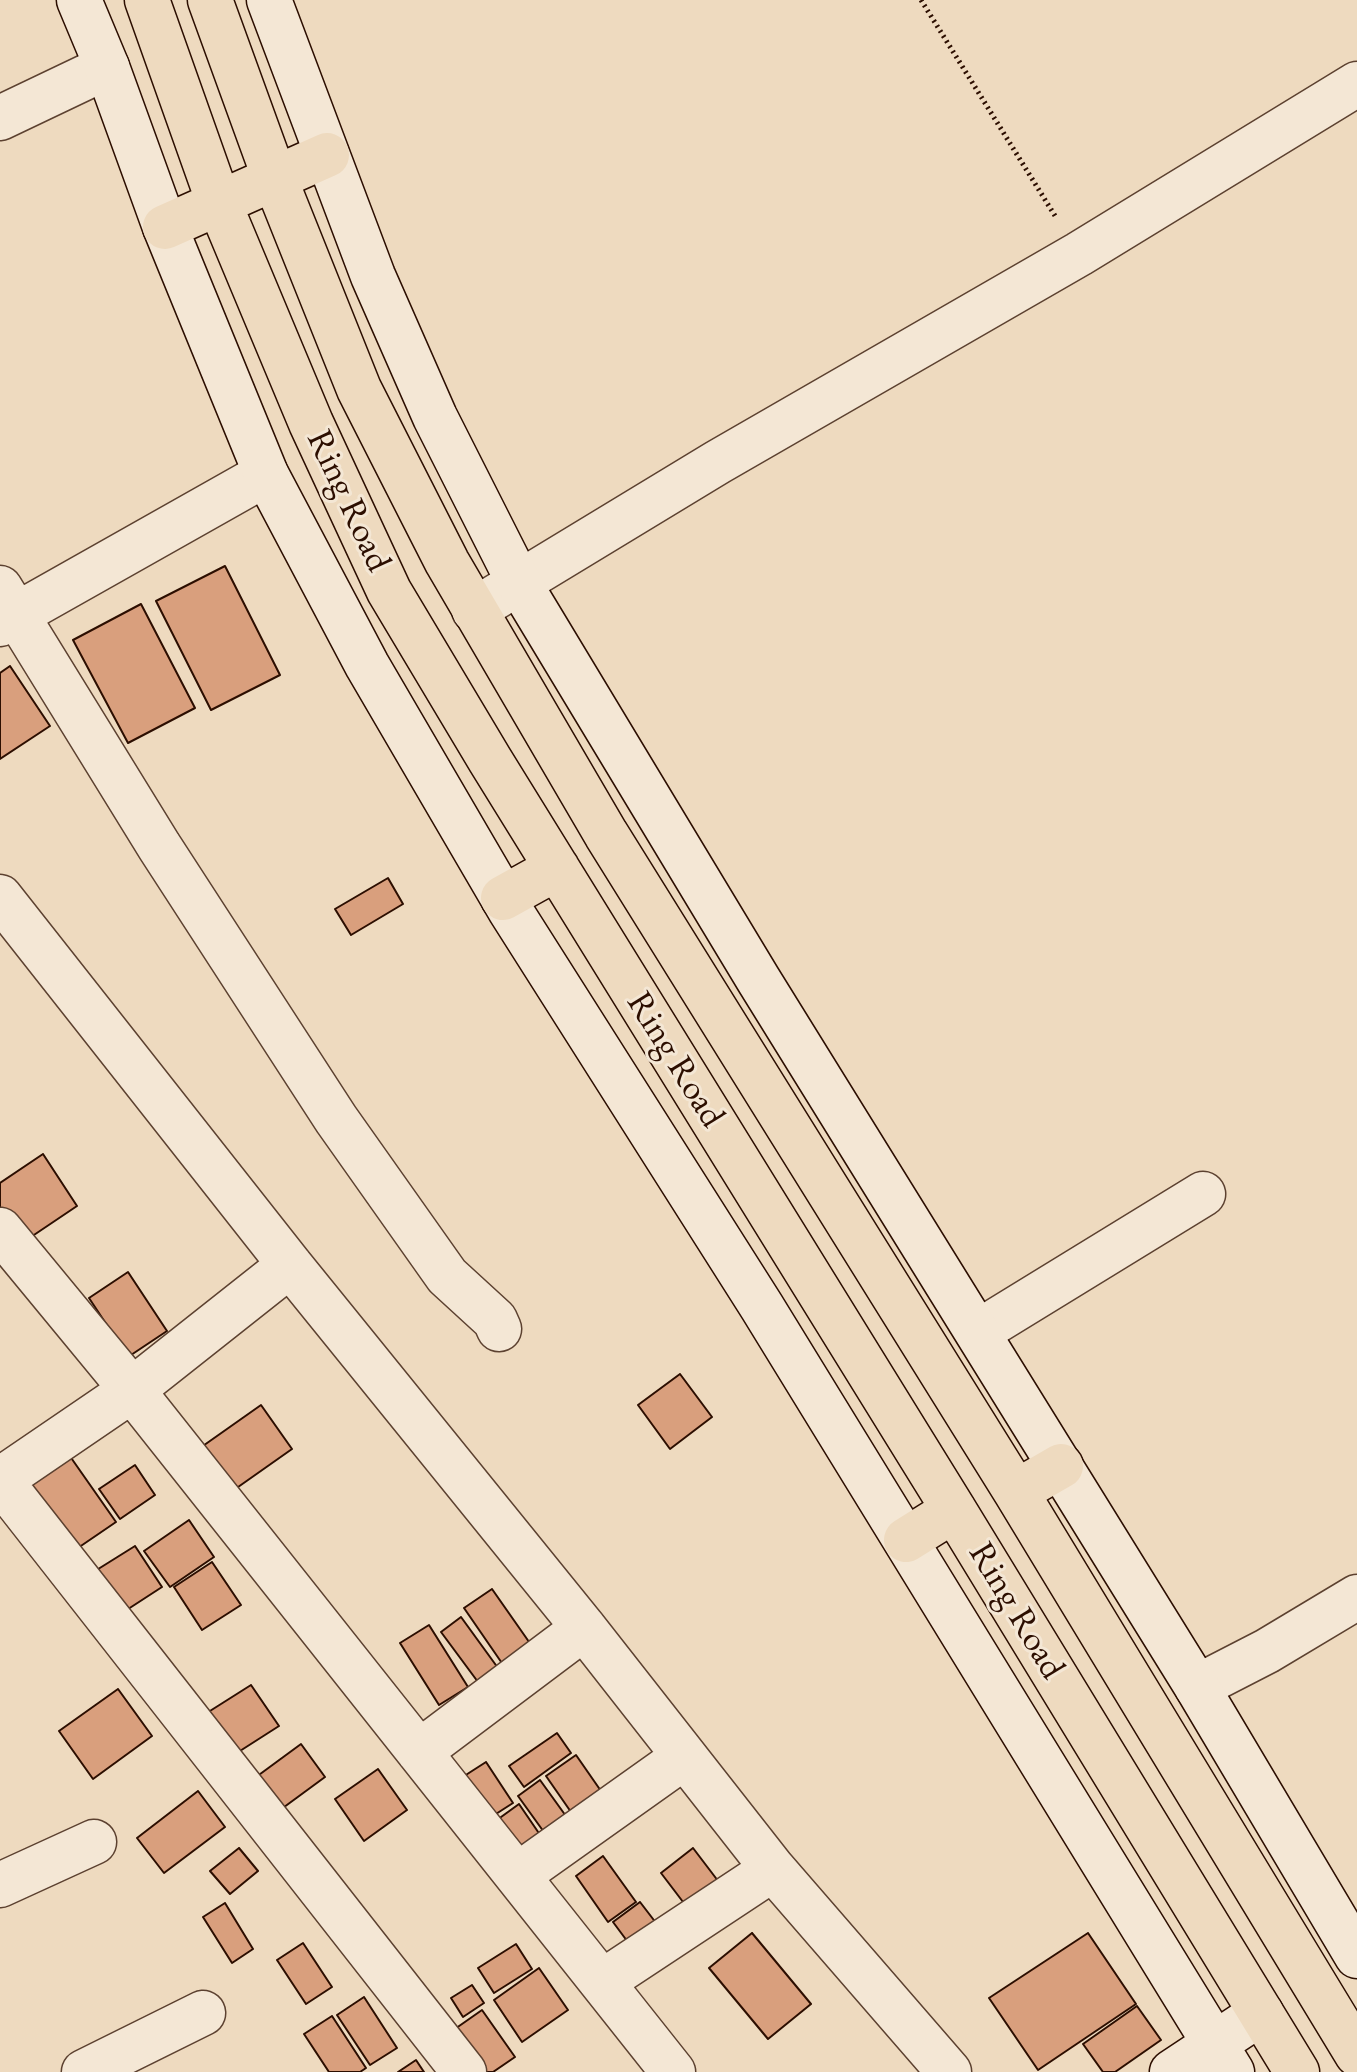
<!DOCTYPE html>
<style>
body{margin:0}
canvas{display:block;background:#eedabf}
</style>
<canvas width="1357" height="2072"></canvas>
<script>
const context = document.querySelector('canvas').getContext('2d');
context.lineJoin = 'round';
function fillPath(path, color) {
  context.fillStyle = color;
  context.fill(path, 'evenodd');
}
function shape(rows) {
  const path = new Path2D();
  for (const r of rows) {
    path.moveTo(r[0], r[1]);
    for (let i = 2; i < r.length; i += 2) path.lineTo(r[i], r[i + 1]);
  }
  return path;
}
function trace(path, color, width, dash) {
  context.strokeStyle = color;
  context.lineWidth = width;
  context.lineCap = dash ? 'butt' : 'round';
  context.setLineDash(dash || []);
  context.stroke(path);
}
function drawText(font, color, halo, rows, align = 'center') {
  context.font = font + ' "EB Garamond",serif';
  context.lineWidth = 6;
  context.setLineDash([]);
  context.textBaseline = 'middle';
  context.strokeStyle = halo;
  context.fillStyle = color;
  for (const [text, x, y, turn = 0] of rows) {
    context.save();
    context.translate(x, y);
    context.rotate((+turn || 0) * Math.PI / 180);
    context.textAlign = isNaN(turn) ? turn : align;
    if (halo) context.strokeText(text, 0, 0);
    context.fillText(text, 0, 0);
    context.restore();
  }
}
const building = shape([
 [225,566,280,675,211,710,156,601,225,566],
 [141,604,195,708,128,743,73,640,141,604],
 [10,666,50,726,0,759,0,673,10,666],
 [388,878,403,904,351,935,335,909,388,878],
 [43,1154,77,1206,22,1243,0,1211,0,1183,43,1154],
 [128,1272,167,1331,128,1357,89,1298,128,1272],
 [680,1374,712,1417,670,1449,638,1405,680,1374],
 [261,1405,292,1449,231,1492,200,1448,261,1405],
 [67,1452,116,1522,72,1552,24,1482,67,1452],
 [135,1465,155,1495,120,1519,99,1489,135,1465],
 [189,1520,214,1557,170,1587,144,1551,189,1520],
 [135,1546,162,1587,122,1613,95,1571,135,1546],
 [212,1562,241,1605,202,1630,174,1587,212,1562],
 [492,1589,534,1649,506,1669,464,1608,492,1589],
 [461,1617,498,1668,478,1682,441,1632,461,1617],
 [429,1625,468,1687,439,1705,400,1643,429,1625],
 [251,1685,279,1726,229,1758,202,1716,251,1685],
 [118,1689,152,1736,93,1779,59,1731,118,1689],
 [557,1733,571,1753,524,1787,509,1766,557,1733],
 [301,1744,325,1777,276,1813,252,1780,301,1744],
 [576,1755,610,1804,580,1825,546,1776,576,1755],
 [486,1762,513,1803,485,1821,458,1780,486,1762],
 [378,1769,407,1810,364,1841,335,1799,378,1769],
 [540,1780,576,1830,554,1846,518,1796,540,1780],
 [198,1791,225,1827,164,1873,137,1838,198,1791],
 [519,1804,547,1845,519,1865,490,1825,519,1804],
 [239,1848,258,1871,230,1894,210,1871,239,1848],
 [693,1848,728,1894,696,1919,661,1873,693,1848],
 [603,1856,636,1902,608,1922,576,1876,603,1856],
 [640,1902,663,1932,636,1953,613,1922,640,1902],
 [225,1903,253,1949,232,1963,203,1917,225,1903],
 [752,1933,811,2004,768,2039,709,1968,752,1933],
 [1088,1933,1136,2004,1038,2070,989,1998,1088,1933],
 [303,1943,332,1987,306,2004,277,1960,303,1943],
 [516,1944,532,1969,494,1993,478,1968,516,1944],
 [539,1968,568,2010,522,2042,494,2000,539,1968],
 [472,1985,484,2003,463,2017,451,1998,472,1985],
 [364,1997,397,2048,370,2065,337,2015,364,1997],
 [1137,2006,1161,2040,1115,2072,1103,2072,1083,2044,1137,2006],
 [482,2010,515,2057,493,2072,482,2072,452,2031,482,2010],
 [332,2016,366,2068,360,2072,329,2072,304,2034,332,2016],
 [416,2060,424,2072,398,2072,416,2060]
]);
fillPath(building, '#d99f7d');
trace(building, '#2c0e00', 2);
const street = shape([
 [0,118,107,67],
 [0,588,159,846,336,1119,447,1276,495,1320,499,1329],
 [474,610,718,462,1079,254,1357,84],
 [0,624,266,474],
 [0,897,290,1265,584,1628,773,1869,949,2072],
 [0,1230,132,1390,673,2072],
 [290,1265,132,1390,0,1480,464,2072],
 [978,1332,1203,1194],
 [1197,1687,1267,1651,1357,1597],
 [419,1752,584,1628],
 [518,1875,684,1757],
 [0,1885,94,1842],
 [602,1982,773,1869],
 [84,2072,203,2013]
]);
const secondary = shape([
 [79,0,107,67,165,227,266,474,367,665,510,910,762,1307,1232,2072],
 [269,0,373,276,435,417,519,583,758,979,1197,1687,1357,1956],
 [1172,2072,1261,2013]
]);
const highway = shape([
 [147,0,219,203,311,423,389,591,490,760,954,1510,1297,2072],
 [210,0,275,179,359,389,447,562,606,834,1016,1492,1357,2054],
 [165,227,327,155],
 [503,898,557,868],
 [1016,1492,1061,1466],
 [906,1540,954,1510]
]);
trace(street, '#5c4130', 47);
trace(secondary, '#2c0e00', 47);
trace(highway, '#2c0e00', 47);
trace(shape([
 [921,0,1057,219]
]), '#2c0e00', 5, [2, 4]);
trace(street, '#f4e7d5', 44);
trace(secondary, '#f4e7d5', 44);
trace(highway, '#eedabf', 44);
drawText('36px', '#2c0e00', '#f4e7d5', [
 ["Ring Road",348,501,65],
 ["Ring Road",675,1060,58],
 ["Ring Road",1016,1611,59]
]);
</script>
